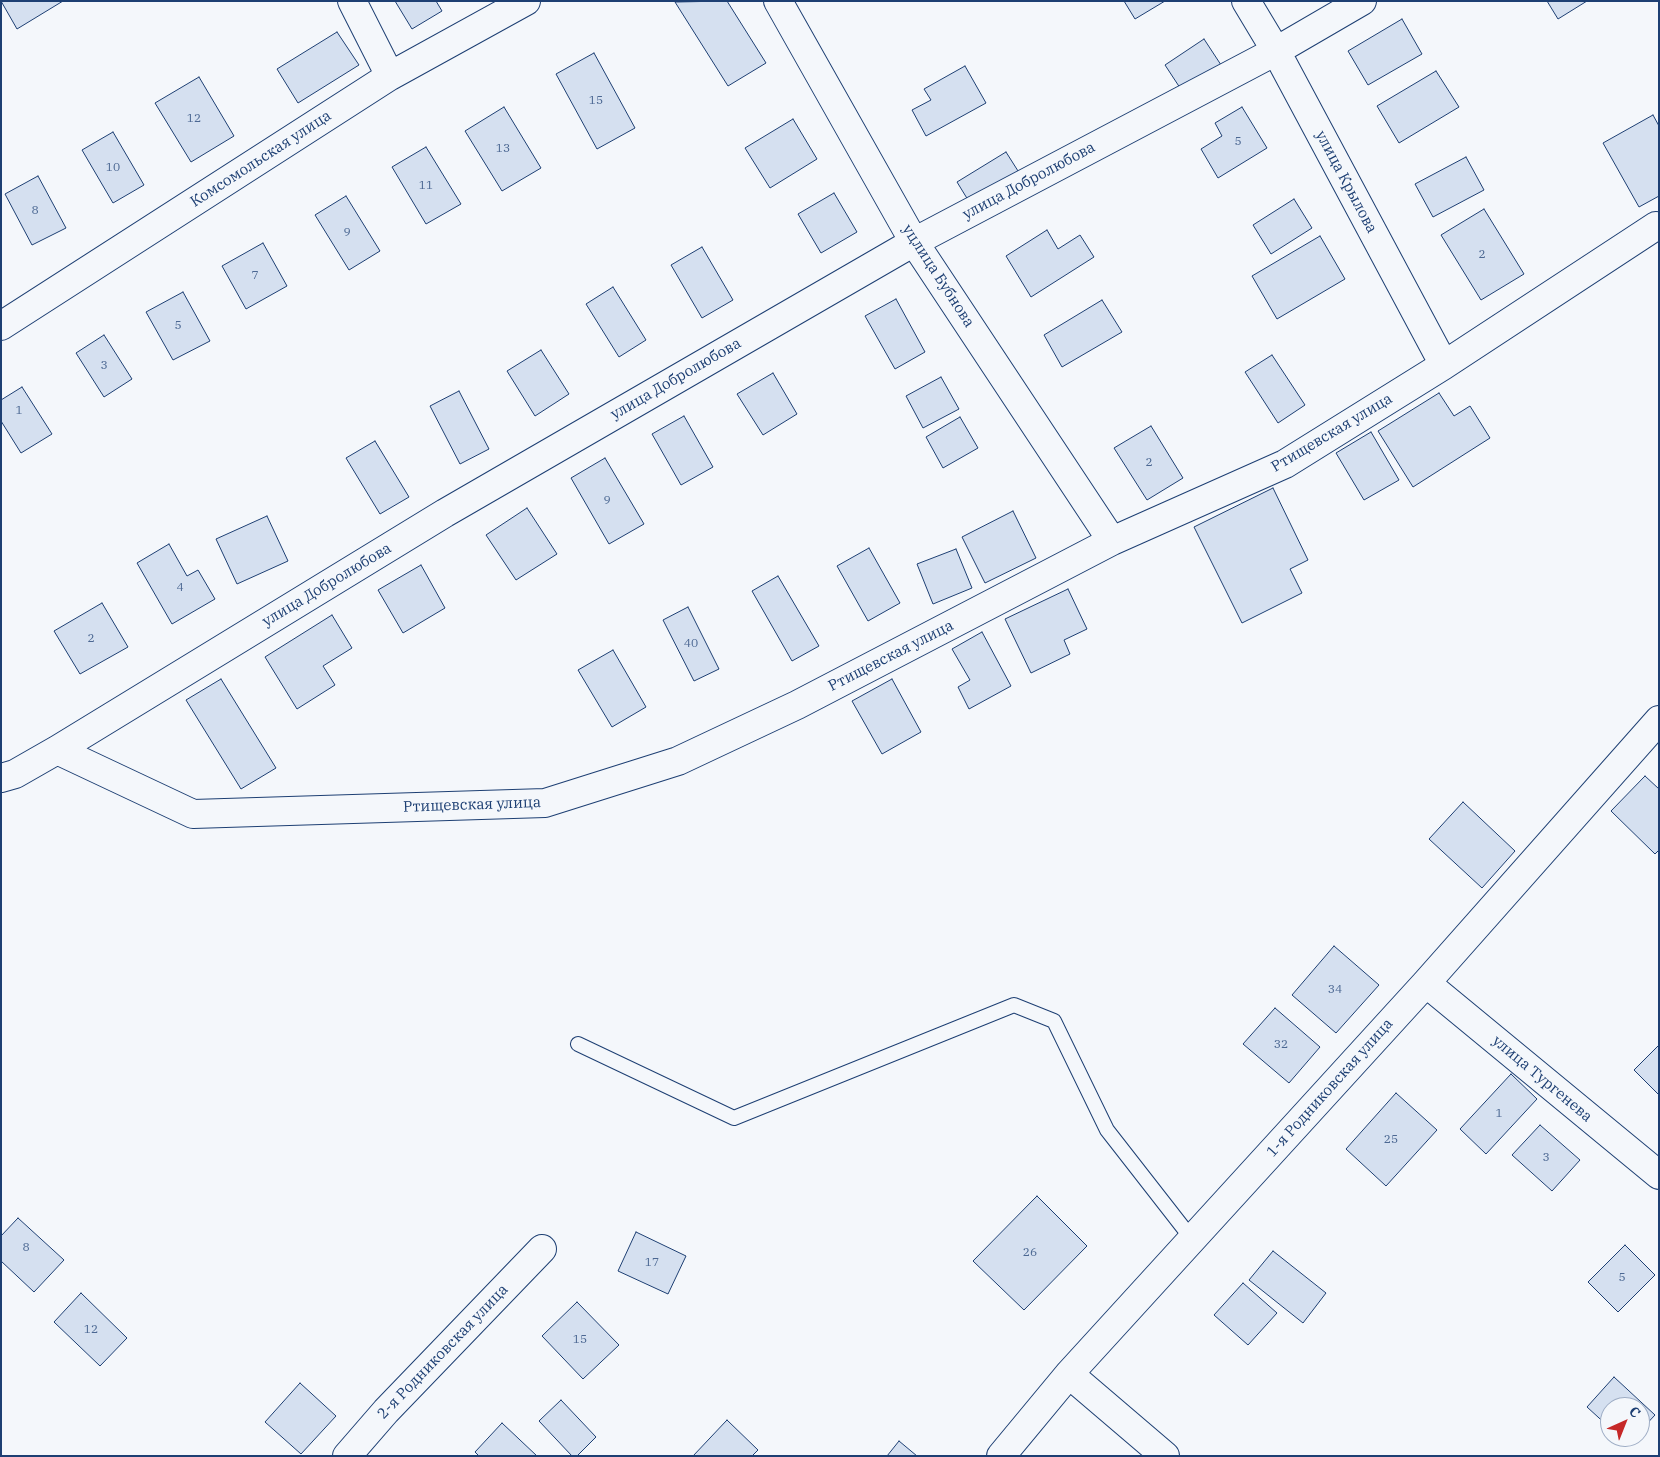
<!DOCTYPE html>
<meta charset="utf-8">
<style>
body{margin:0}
#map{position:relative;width:1660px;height:1457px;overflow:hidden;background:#f4f7fb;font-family:"IBM Plex Serif",serif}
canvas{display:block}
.frame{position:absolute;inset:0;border:2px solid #1d3f73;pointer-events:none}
.north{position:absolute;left:1600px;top:1397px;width:50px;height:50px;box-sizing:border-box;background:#f4f7fb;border:1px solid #9eadc5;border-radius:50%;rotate:44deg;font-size:14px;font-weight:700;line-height:20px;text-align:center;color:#1d3f73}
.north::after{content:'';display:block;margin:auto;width:18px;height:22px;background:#c62828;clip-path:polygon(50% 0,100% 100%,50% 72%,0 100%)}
</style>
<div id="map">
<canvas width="1660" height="1457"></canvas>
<div class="frame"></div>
<div class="north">С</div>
</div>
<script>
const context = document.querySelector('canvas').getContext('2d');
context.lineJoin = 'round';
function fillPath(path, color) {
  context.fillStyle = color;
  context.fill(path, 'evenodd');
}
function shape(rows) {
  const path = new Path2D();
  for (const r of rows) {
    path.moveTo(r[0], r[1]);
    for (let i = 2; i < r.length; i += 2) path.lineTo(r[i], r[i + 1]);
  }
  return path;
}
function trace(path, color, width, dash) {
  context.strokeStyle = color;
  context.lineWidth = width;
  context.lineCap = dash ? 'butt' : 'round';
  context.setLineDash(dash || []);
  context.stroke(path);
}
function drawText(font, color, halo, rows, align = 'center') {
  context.font = font + ' "IBM Plex Serif",serif';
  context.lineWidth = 4;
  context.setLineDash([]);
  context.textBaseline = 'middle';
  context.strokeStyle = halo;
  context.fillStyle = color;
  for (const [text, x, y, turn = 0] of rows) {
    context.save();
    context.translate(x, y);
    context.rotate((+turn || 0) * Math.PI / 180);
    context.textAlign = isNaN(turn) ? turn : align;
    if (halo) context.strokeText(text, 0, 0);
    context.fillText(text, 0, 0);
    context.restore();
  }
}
const building = shape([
 [1,1,63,1,17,29,1,1],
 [395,1,436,1,442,11,412,29,395,1],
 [727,1,766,63,728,86,675,2,727,1],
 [1124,1,1165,1,1135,19,1124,1],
 [1547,1,1587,1,1558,19,1547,1],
 [1402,19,1422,54,1368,85,1348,51,1402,19],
 [337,32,359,65,298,103,277,69,337,32],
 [1204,39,1225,71,1186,97,1165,65,1204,39],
 [594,53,635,128,597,149,556,74,594,53],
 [965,66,986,103,926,136,912,110,931,100,924,89,965,66],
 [1436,71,1459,107,1399,143,1377,106,1436,71],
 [199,77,234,136,191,162,155,103,199,77],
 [504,107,541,168,502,191,465,131,504,107],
 [1242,107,1267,148,1218,178,1201,149,1222,136,1215,123,1242,107],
 [1653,115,1659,126,1659,196,1639,207,1603,143,1653,115],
 [793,119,817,159,770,188,745,148,793,119],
 [113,132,144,185,113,203,82,150,113,132],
 [426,147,461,204,426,224,392,167,426,147],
 [1006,152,1025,182,976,213,957,182,1006,152],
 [1466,157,1484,190,1433,217,1415,184,1466,157],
 [38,176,66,228,32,245,5,194,38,176],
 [834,193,857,232,821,253,798,214,834,193],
 [346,196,380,251,349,270,315,215,346,196],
 [1294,199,1312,228,1271,254,1253,225,1294,199],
 [1484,209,1524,274,1481,300,1441,235,1484,209],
 [1047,230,1058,249,1080,235,1094,257,1031,297,1006,256,1047,230],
 [1320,236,1345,279,1277,319,1252,276,1320,236],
 [263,243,287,286,246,309,222,266,263,243],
 [702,247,733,300,702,318,671,265,702,247],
 [613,287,646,340,619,357,586,304,613,287],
 [183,292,210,341,173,360,146,312,183,292],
 [896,299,925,352,895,369,865,316,896,299],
 [1102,300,1122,332,1062,367,1044,335,1102,300],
 [104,335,132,379,104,397,76,353,104,335],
 [541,350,569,394,535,416,507,371,541,350],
 [1272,355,1305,405,1278,423,1245,372,1272,355],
 [773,373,797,414,763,435,737,394,773,373],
 [941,377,959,409,923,428,906,396,941,377],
 [22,387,52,434,21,453,1,421,1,400,22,387],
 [459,391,489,449,460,464,430,406,459,391],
 [1439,393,1454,416,1470,406,1490,438,1413,487,1378,431,1439,393],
 [684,416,713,467,681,485,652,434,684,416],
 [960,417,978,448,943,468,926,437,960,417],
 [1151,426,1183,478,1147,500,1114,448,1151,426],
 [1371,432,1399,480,1364,500,1336,453,1371,432],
 [375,441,409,497,380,514,346,458,375,441],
 [605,458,644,524,609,544,571,478,605,458],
 [1273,488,1308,560,1290,569,1302,593,1242,623,1194,527,1273,488],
 [527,508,557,554,516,580,486,535,527,508],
 [1013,511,1036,558,985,583,962,537,1013,511],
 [267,516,288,561,237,584,216,539,267,516],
 [169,544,187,576,198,570,215,599,172,624,137,563,169,544],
 [869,548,900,603,868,621,837,566,869,548],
 [956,549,972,588,933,604,917,564,956,549],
 [421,565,445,608,403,633,378,590,421,565],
 [778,576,819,646,792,661,752,591,778,576],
 [1068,589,1087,629,1064,640,1070,654,1031,673,1005,619,1068,589],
 [102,603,128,647,80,674,54,631,102,603],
 [688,607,719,669,694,681,663,620,688,607],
 [332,615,352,648,323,666,335,685,297,709,265,657,332,615],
 [982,632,1011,686,969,709,958,687,970,680,952,649,982,632],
 [613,650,646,707,612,727,578,670,613,650],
 [221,679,276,768,241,789,186,700,221,679],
 [892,679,921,732,882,754,852,701,892,679],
 [1645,776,1659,789,1659,850,1655,854,1611,811,1645,776],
 [1463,802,1515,851,1482,888,1429,839,1463,802],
 [1334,946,1379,985,1336,1033,1292,995,1334,946],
 [1275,1008,1320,1047,1289,1083,1243,1044,1275,1008],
 [1659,1045,1659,1095,1634,1070,1659,1045],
 [1511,1074,1537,1099,1486,1154,1460,1129,1511,1074],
 [1396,1093,1437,1130,1386,1186,1346,1149,1396,1093],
 [1540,1125,1580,1160,1552,1191,1512,1155,1540,1125],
 [1037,1196,1087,1246,1024,1310,973,1261,1037,1196],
 [18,1218,64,1260,34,1292,1,1261,1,1236,18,1218],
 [636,1232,686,1256,668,1294,618,1271,636,1232],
 [1625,1245,1655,1275,1618,1312,1588,1282,1625,1245],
 [1273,1251,1326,1293,1303,1323,1249,1280,1273,1251],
 [1243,1283,1277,1313,1248,1345,1214,1315,1243,1283],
 [81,1293,127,1338,100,1366,54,1322,81,1293],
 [577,1302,619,1345,583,1379,542,1336,577,1302],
 [1614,1377,1655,1415,1640,1431,1640,1407,1610,1407,1610,1428,1587,1407,1614,1377],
 [300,1383,336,1416,301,1454,265,1422,300,1383],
 [561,1400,596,1437,577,1456,572,1456,539,1421,561,1400],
 [727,1420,758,1450,752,1456,693,1456,727,1420],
 [502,1423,537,1456,479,1456,475,1452,502,1423],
 [1620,1437,1635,1437,1628,1445,1620,1437],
 [899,1441,917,1456,887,1456,899,1441]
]);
fillPath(building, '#d5e0f0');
trace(building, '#1d3f73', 1);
const lane = shape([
 [578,1044,734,1118,1014,1005,1054,1021,1107,1130,1192,1239]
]);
const street = shape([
 [352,1,390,76],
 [778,1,914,242,1112,541],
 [1246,1,1276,51,1444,365],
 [1,326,390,76,526,1],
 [57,750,193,814,545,803,678,761,797,705,1112,541,1285,464,1444,365,1656,226],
 [1,778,15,774,57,750,445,513,914,242,1276,51,1362,1],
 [1426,983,1659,1175],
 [1069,1374,1165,1456],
 [347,1456,386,1411,542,1249],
 [1001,1456,1069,1374,1426,983,1659,720]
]);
trace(lane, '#1d3f73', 16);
trace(street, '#1d3f73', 30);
trace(lane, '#f4f7fb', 14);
trace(street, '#f4f7fb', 28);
drawText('12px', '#4b6792', null, [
 ["15",596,101],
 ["12",194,119],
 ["5",1238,142],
 ["13",503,149],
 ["10",113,168],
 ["11",426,186],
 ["8",35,211],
 ["9",347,233],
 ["2",1482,255],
 ["7",255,276],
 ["5",178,326],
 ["3",104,366],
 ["1",19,411],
 ["2",1149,463],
 ["9",607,501],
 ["4",180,588],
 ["2",91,639],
 ["40",691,644],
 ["34",1335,990],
 ["32",1281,1045],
 ["1",1499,1114],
 ["25",1391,1140],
 ["3",1546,1158],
 ["8",26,1248],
 ["26",1030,1253],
 ["17",652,1263],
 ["5",1622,1278],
 ["12",91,1330],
 ["15",580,1340]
]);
drawText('15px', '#1d3f73', '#f4f7fb', [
 ["Комсомольская улица",261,159,-33],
 ["улица Добролюбова",1029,181,-28],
 ["улица Крылова",1346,182,62],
 ["уцлица Бубнова",938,276,57],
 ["улица Добролюбова",676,379,-30],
 ["Ртищевская улица",1332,433,-31],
 ["улица Добролюбова",327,585,-31],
 ["Ртищевская улица",891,656,-27],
 ["Ртищевская улица",472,805,-2],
 ["улица Тургенева",1542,1079,40],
 ["1-я Родниковская улица",1330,1088,-48],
 ["2-я Родниковская улица",443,1352,-46]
]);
</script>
